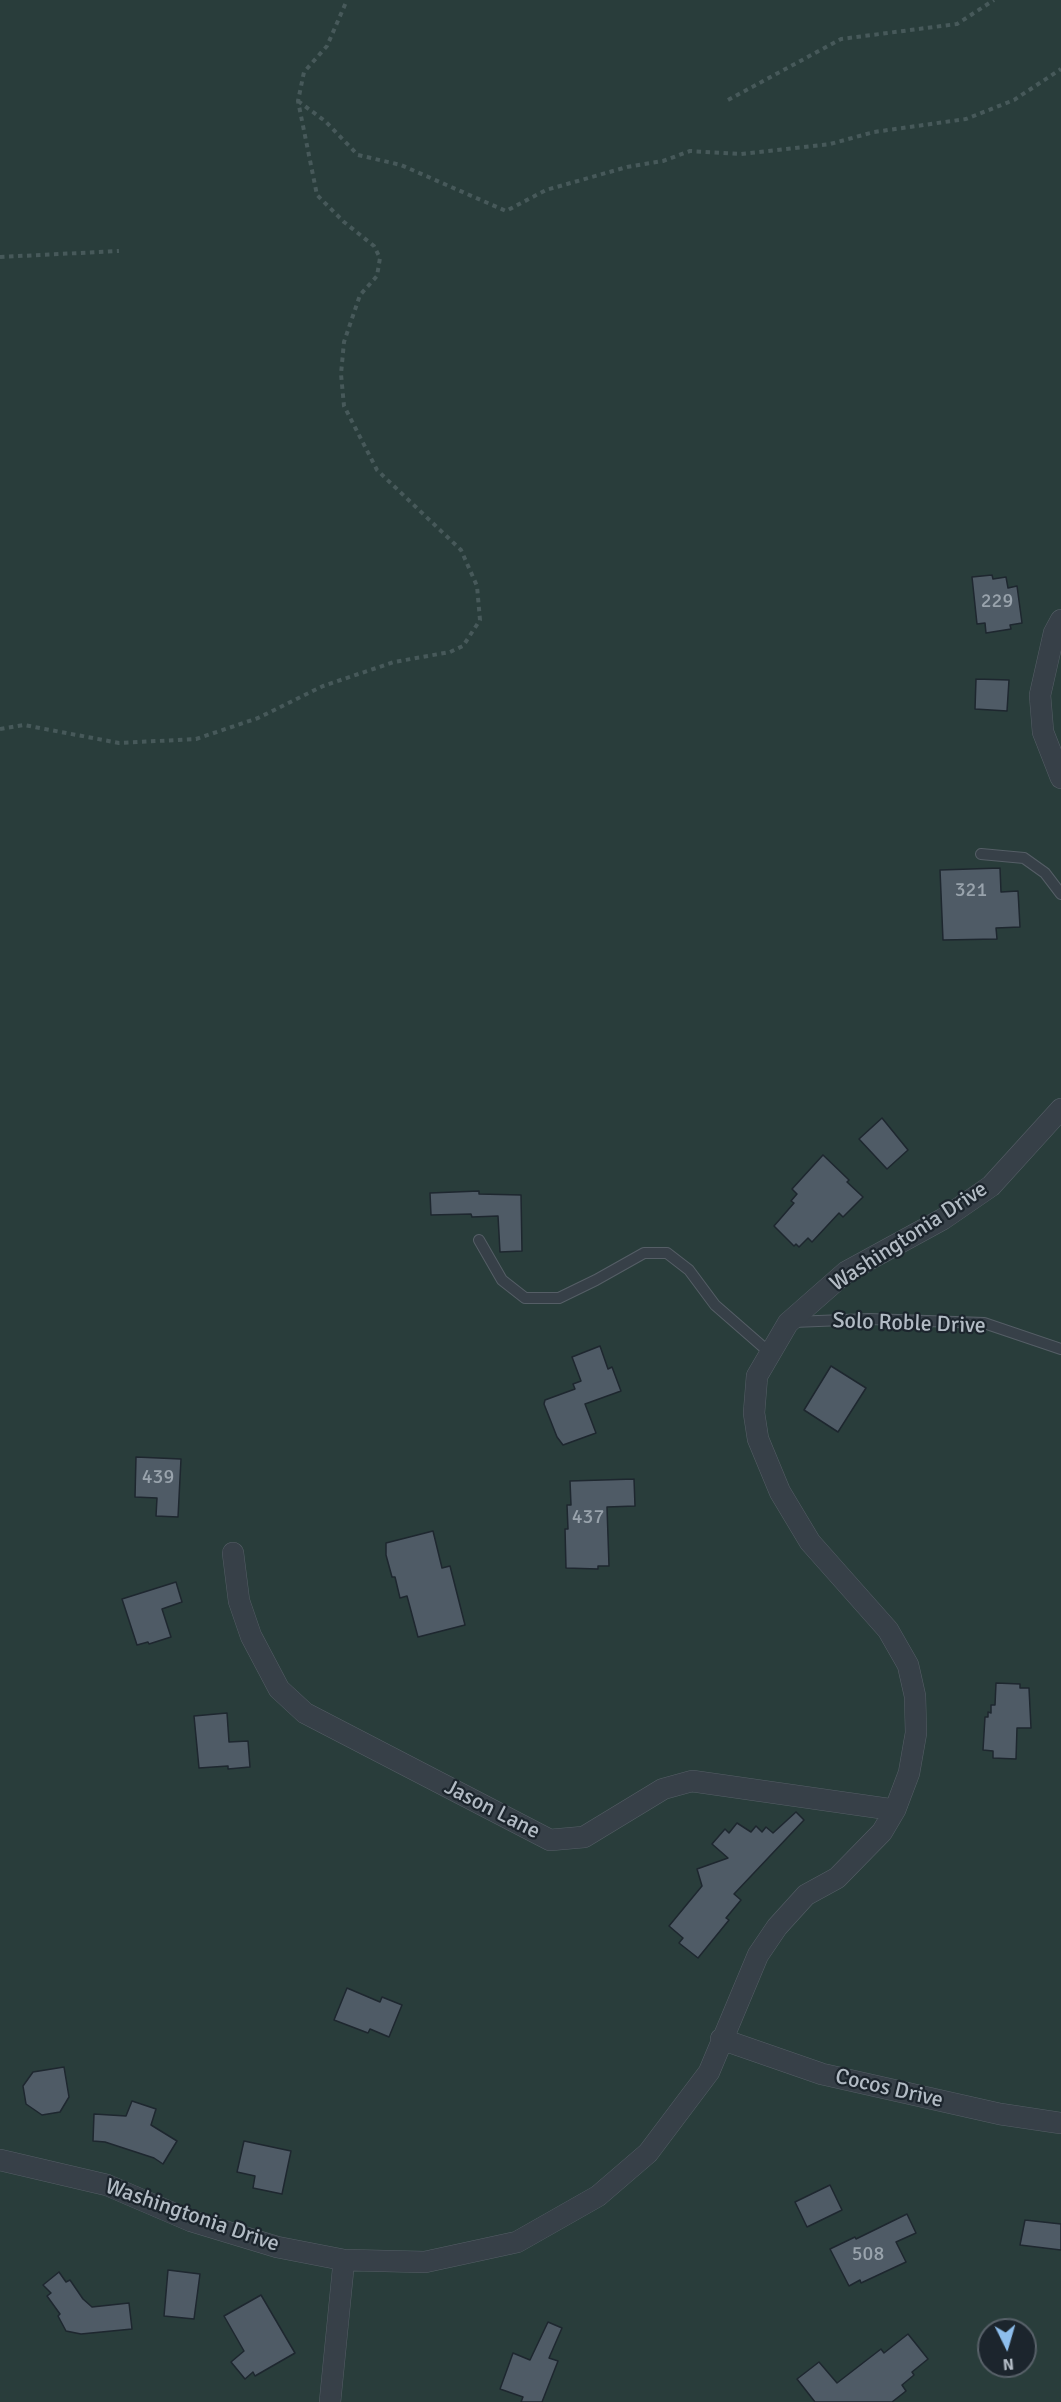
<!DOCTYPE html>
<style>
body{margin:0}
#map{position:relative;width:1061px;height:2402px;overflow:hidden;background:#242f38;font-family:Signika,sans-serif}
canvas{display:block}
.north{position:absolute;left:977px;top:2318px;width:60px;height:60px;box-sizing:border-box;background:#1c252d;border:2px solid #586169;border-radius:50%;rotate:175deg;font-size:16px;font-weight:700;line-height:24px;text-align:center;color:#b2bbc4}
.north::after{content:'';display:block;margin:auto;width:21px;height:27px;background:#8ebeed;clip-path:polygon(50% 0,100% 100%,50% 72%,0 100%)}
</style>
<div id="map">
<canvas width="1061" height="2402"></canvas>
<div class="north">N</div>
</div>
<script>
const context = document.querySelector('canvas').getContext('2d');
context.lineJoin = 'round';
function fillPath(path, color) {
  context.fillStyle = color;
  context.fill(path, 'evenodd');
}
function shape(rows) {
  const path = new Path2D();
  for (const r of rows) {
    path.moveTo(r[0], r[1]);
    for (let i = 2; i < r.length; i += 2) path.lineTo(r[i], r[i + 1]);
  }
  return path;
}
function trace(path, color, width, dash) {
  context.strokeStyle = color;
  context.lineWidth = width;
  context.lineCap = dash ? 'butt' : 'round';
  context.setLineDash(dash || []);
  context.stroke(path);
}
function drawText(font, color, halo, rows, align = 'center') {
  context.font = font + ' Signika,sans-serif';
  context.lineWidth = 4.5;
  context.setLineDash([]);
  context.textBaseline = 'middle';
  context.strokeStyle = halo;
  context.fillStyle = color;
  for (const [text, x, y, turn = 0] of rows) {
    context.save();
    context.translate(x, y);
    context.rotate((+turn || 0) * Math.PI / 180);
    context.textAlign = isNaN(turn) ? turn : align;
    if (halo) context.strokeText(text, 0, 0);
    context.fillText(text, 0, 0);
    context.restore();
  }
}
fillPath(shape([
 [0,0,1061,0,1061,2402,0,2402],
 [989,2330,1025,2330,1025,2366,989,2366]
]), '#293d3b');
const building = shape([
 [992,575,993,579,1006,577,1008,588,1017,586,1022,623,1010,625,1011,629,986,633,985,623,977,624,972,577,992,575],
 [976,679,1009,680,1007,711,975,709,976,679],
 [1000,868,1001,892,1018,891,1020,927,996,928,997,939,943,940,940,870,1000,868],
 [882,1118,908,1150,887,1169,859,1139,882,1118],
 [823,1155,849,1180,847,1182,863,1197,843,1217,839,1213,812,1242,808,1238,799,1247,796,1244,794,1246,774,1226,794,1203,791,1201,797,1194,792,1189,823,1155],
 [479,1191,479,1194,521,1195,522,1251,500,1252,498,1216,472,1217,471,1214,431,1215,430,1193,479,1191],
 [600,1346,608,1369,612,1367,621,1391,585,1404,596,1433,563,1445,557,1437,544,1404,545,1400,575,1389,573,1384,581,1381,572,1357,600,1346],
 [831,1366,866,1388,838,1432,804,1410,831,1366],
 [136,1457,181,1459,178,1517,156,1516,157,1498,135,1497,136,1457],
 [634,1479,635,1506,607,1507,609,1566,598,1566,598,1569,566,1568,565,1529,568,1529,567,1505,571,1505,570,1481,634,1479],
 [433,1531,442,1568,450,1566,465,1625,418,1637,407,1596,400,1598,395,1577,392,1577,386,1555,386,1543,433,1531],
 [176,1582,182,1602,162,1609,171,1637,149,1644,148,1642,137,1645,122,1599,176,1582],
 [996,1683,1020,1684,1020,1688,1029,1688,1031,1728,1017,1728,1016,1759,993,1758,993,1751,983,1750,985,1717,988,1717,988,1712,991,1713,991,1705,995,1705,996,1683],
 [227,1713,229,1742,248,1741,250,1767,228,1769,228,1766,199,1768,194,1716,227,1713],
 [796,1812,804,1820,734,1894,741,1900,726,1918,729,1920,698,1958,679,1943,683,1938,669,1926,702,1886,697,1869,728,1858,712,1844,725,1829,729,1833,737,1823,751,1832,756,1826,762,1832,766,1827,773,1833,796,1812],
 [347,1988,380,2002,382,1997,402,2005,389,2037,370,2029,368,2033,334,2020,347,1988],
 [64,2067,69,2097,60,2112,42,2115,26,2104,23,2086,33,2072,64,2067],
 [132,2101,156,2109,151,2125,177,2141,163,2164,154,2158,105,2142,93,2141,94,2114,126,2116,132,2101],
 [244,2141,291,2151,282,2194,253,2188,255,2176,237,2172,244,2141],
 [830,2185,842,2210,807,2227,795,2202,830,2185],
 [907,2214,916,2233,896,2242,906,2262,861,2283,860,2280,849,2286,830,2249,855,2237,856,2239,907,2214],
 [1025,2220,1061,2224,1061,2250,1020,2245,1025,2220],
 [168,2270,200,2274,194,2319,164,2316,168,2270],
 [59,2272,66,2282,70,2280,83,2299,92,2307,129,2303,132,2329,81,2334,66,2331,58,2316,60,2314,47,2296,51,2293,43,2285,59,2272],
 [261,2295,295,2353,255,2376,253,2372,245,2379,231,2362,244,2351,224,2316,261,2295],
 [548,2322,562,2328,549,2358,558,2361,542,2402,521,2402,523,2397,500,2389,513,2353,530,2360,548,2322],
 [908,2334,928,2359,912,2372,914,2375,902,2385,906,2391,892,2402,815,2402,797,2379,819,2362,837,2383,881,2349,884,2353,908,2334]
]);
fillPath(building, '#4f5b66');
trace(building, '#1e272f', 1.5);
const lane = shape([
 [981,854,1024,858,1045,873,1061,894],
 [479,1240,502,1280,525,1298,559,1298,596,1280,644,1253,667,1253,689,1270,715,1305,770,1353],
 [793,1322,869,1319,984,1323,1061,1349]
]);
const street = shape([
 [1061,620,1054,633,1040,695,1043,732,1061,778],
 [233,1553,239,1601,251,1636,279,1689,305,1713,550,1840,584,1837,663,1789,692,1781,895,1810],
 [721,2039,822,2074,1000,2114,1061,2123],
 [0,2160,107,2185,191,2221,277,2247,344,2260,425,2262,517,2242,598,2196,648,2153,709,2072,758,1955,777,1927,806,1895,837,1878,882,1832,895,1810,909,1773,916,1733,915,1696,908,1665,888,1630,810,1542,780,1492,758,1439,754,1413,757,1376,788,1323,846,1272,943,1219,991,1186,1061,1109],
 [330,2402,344,2260]
]);
trace(lane, '#555e66', 12);
trace(street, '#555e66', 22);
trace(shape([
 [728,100,841,39,957,24,994,0],
 [298,101,325,121,358,155,401,165,506,211,546,190,627,167,663,161,690,151,741,154,830,144,874,132,966,119,1014,100,1061,69],
 [0,257,119,251],
 [0,729,24,725,119,743,196,739,258,718,323,686,394,662,450,652,463,646,480,620,477,586,461,550,377,470,344,406,341,374,344,342,360,295,377,276,380,258,374,246,344,222,317,195,298,101,304,72,327,46,347,0]
]), '#47595a', 4, [4.5, 4.5]);
trace(lane, '#374048', 10);
trace(street, '#374048', 21);
drawText('20px', '#99a3ac', null, [
 ["229",997,602],
 ["321",971,891],
 ["439",158,1478],
 ["437",588,1518],
 ["508",868,2255]
]);
drawText('22px', '#b2bbc4', '#1c252d', [
 ["Washingtonia Drive",909,1237,-33],
 ["Solo Roble Drive",909,1324,2],
 ["Jason Lane",492,1810,27],
 ["Cocos Drive",889,2089,13],
 ["Washingtonia Drive",192,2216,19]
]);
</script>
